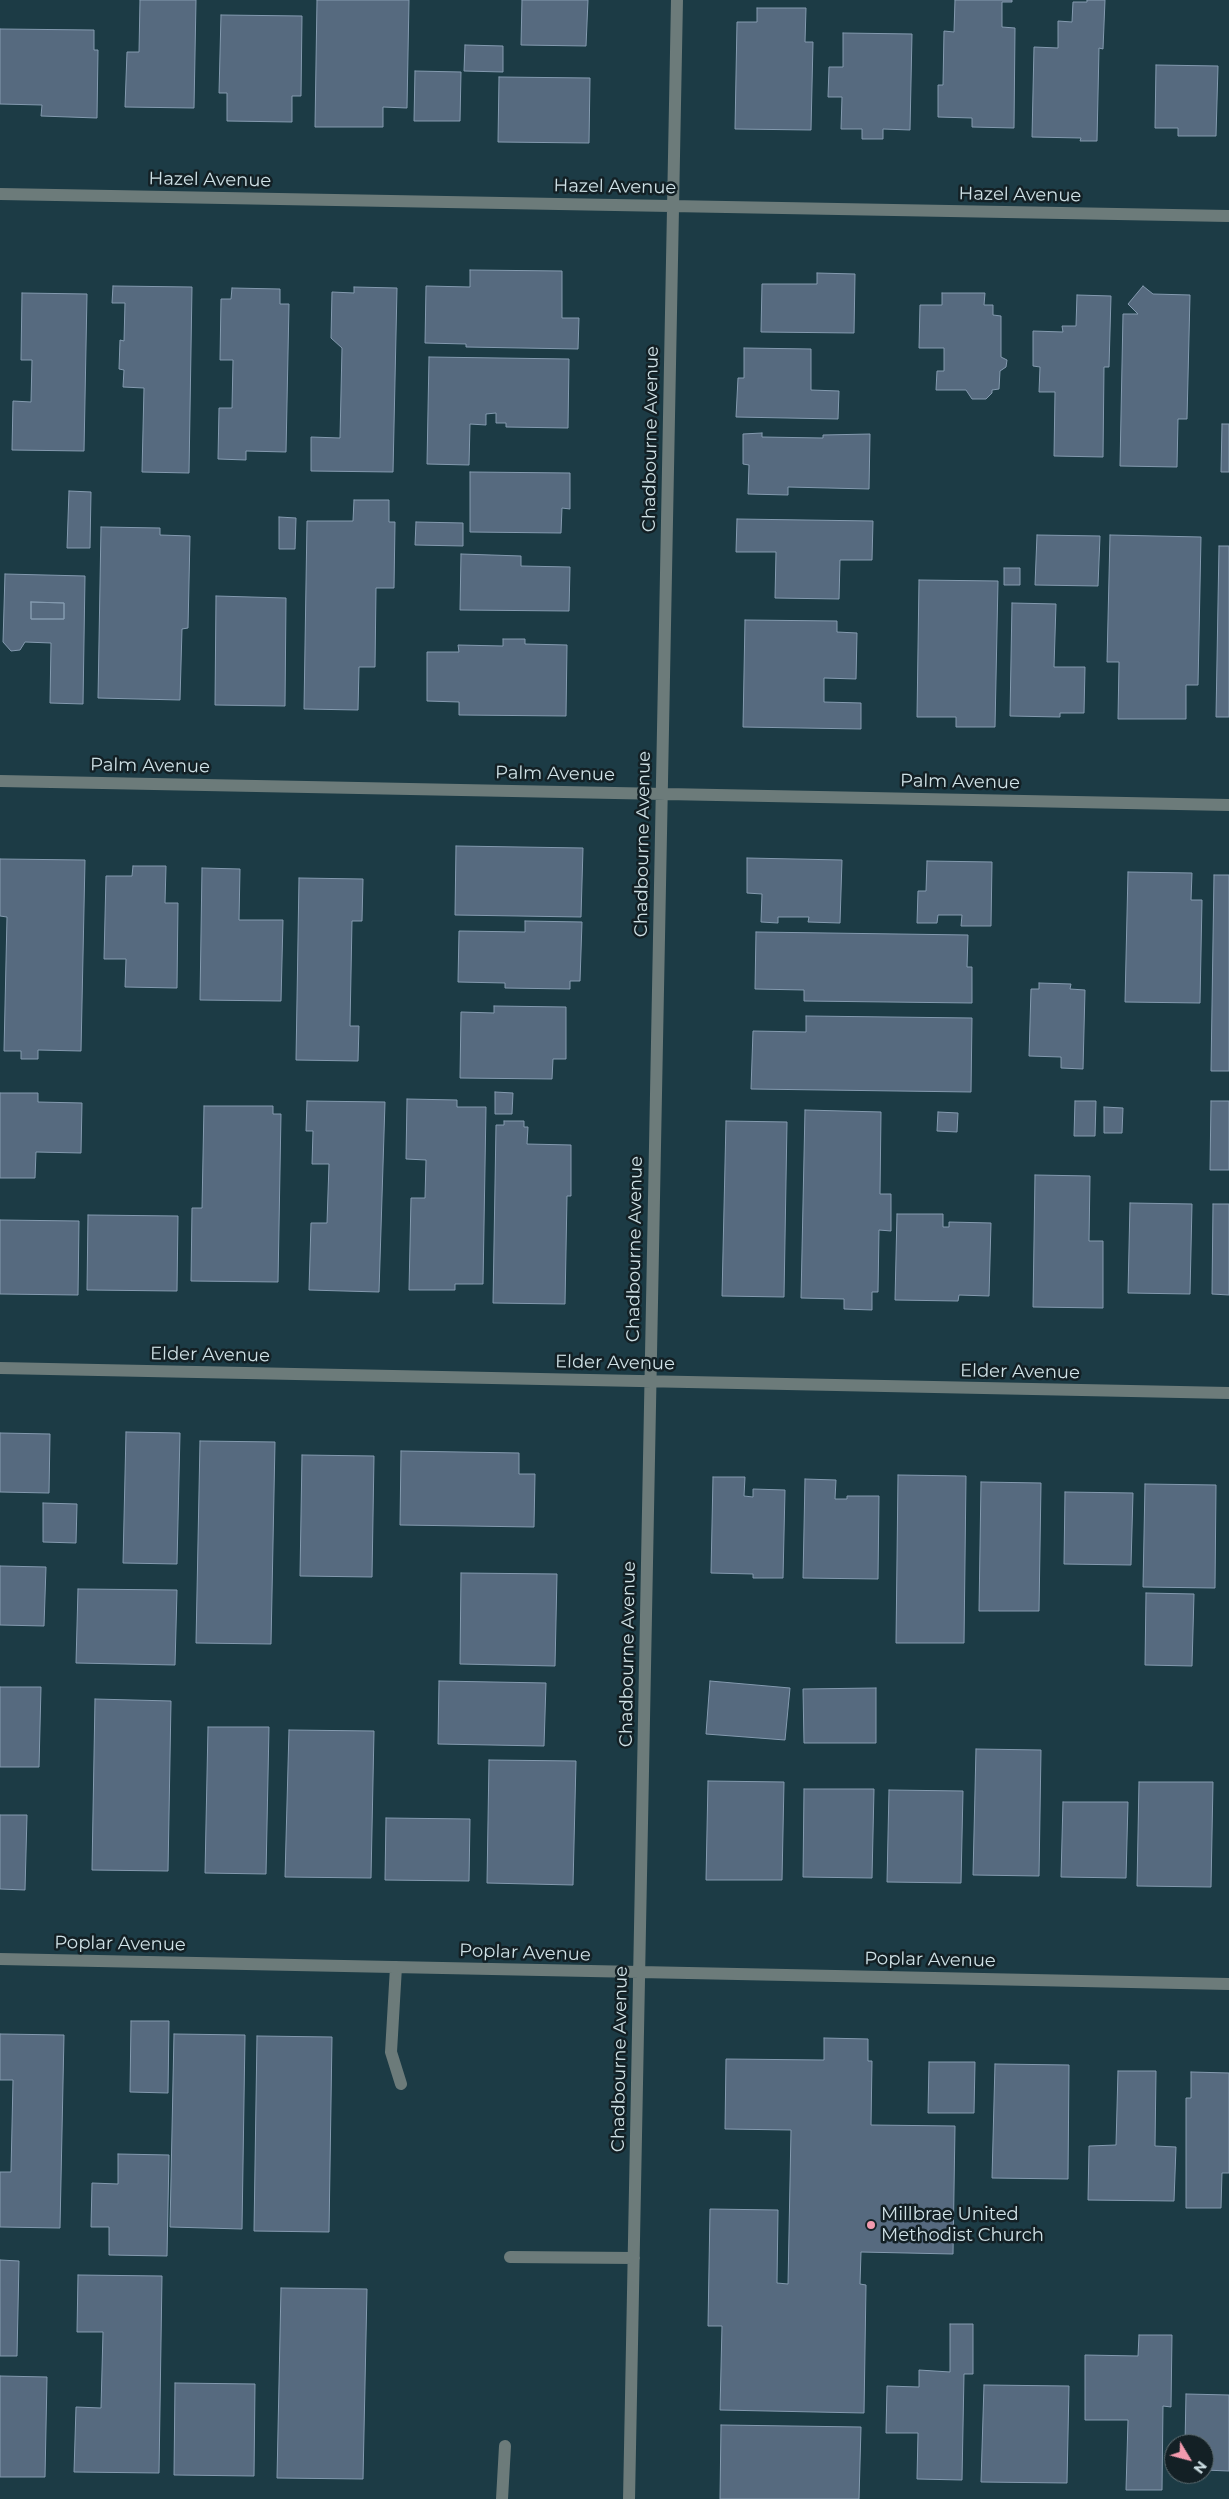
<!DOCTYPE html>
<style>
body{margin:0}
#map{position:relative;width:1229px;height:2499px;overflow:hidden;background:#1c3b45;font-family:Montserrat,sans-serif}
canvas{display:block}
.north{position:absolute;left:1164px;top:2434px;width:50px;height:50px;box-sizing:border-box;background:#132025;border:1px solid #5e6d72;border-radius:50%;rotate:127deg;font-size:14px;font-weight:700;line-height:20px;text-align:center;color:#cfe1e6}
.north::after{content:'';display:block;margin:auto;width:18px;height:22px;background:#f29aae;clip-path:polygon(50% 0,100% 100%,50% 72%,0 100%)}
</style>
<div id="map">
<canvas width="1229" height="2499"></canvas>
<div class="north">N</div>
</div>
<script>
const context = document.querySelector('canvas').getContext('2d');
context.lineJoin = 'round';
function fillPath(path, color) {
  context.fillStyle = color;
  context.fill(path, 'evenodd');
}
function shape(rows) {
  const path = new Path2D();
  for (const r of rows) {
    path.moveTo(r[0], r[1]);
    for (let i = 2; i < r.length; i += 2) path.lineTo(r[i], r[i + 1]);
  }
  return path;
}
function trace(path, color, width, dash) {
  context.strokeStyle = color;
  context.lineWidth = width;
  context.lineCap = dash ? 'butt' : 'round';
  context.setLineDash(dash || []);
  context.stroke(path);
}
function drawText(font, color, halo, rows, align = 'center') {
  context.font = font + ' Montserrat,sans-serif';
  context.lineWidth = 5;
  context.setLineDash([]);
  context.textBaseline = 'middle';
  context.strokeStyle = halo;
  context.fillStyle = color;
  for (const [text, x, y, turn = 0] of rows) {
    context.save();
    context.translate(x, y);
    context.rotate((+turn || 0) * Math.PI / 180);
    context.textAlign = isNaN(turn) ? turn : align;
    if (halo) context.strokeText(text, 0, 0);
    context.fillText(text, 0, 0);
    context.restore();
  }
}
const building = shape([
 [140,0,196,0,194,108,125,107,127,52,139,52,140,0],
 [317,0,409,0,407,108,383,107,383,127,315,127,317,0],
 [522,0,588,0,586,46,521,45,522,0],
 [955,0,1012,0,1012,2,1002,2,1002,27,1015,28,1014,128,972,127,972,118,938,117,938,85,943,85,944,31,954,32,955,0],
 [1087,0,1105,0,1103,49,1099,48,1097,141,1080,141,1081,138,1032,137,1034,47,1058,48,1058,21,1072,22,1073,2,1087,2,1087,0],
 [757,8,806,8,805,42,813,42,811,130,735,129,737,22,757,22,757,8],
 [221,15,302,16,301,96,292,96,292,122,227,121,227,93,219,93,221,15],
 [0,29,94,30,94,50,98,50,97,118,41,116,42,105,0,104,0,29],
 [843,33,912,34,910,130,883,129,883,139,862,139,862,129,841,129,842,97,828,97,829,67,843,67,843,33],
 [465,45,503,46,503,72,464,71,465,45],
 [1156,65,1218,66,1216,136,1178,136,1178,128,1155,128,1156,65],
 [415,71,461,72,460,121,414,121,415,71],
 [499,77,590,78,589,143,498,142,499,77],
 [470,270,562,271,562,318,579,318,578,349,466,347,466,344,425,343,426,286,470,287,470,270],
 [817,273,855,274,854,333,761,332,762,284,817,284,817,273],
 [113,286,192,287,189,473,142,472,144,388,123,387,124,370,119,369,120,340,124,341,125,303,112,303,113,286],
 [1143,286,1153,294,1190,295,1187,419,1178,419,1177,467,1120,466,1123,314,1138,314,1128,304,1143,286],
 [354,287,397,288,393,472,311,471,311,437,340,438,342,348,331,338,332,292,354,293,354,287],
 [232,288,280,289,280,304,289,304,286,452,246,451,246,460,218,459,219,408,232,408,233,360,220,360,221,299,231,299,232,288],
 [22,293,87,294,84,451,12,450,13,401,31,402,32,360,21,360,22,293],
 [942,293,985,293,984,305,993,305,993,315,1001,316,1001,357,1007,360,1006,367,1000,371,999,389,992,390,992,393,986,399,972,399,966,390,936,390,937,371,944,371,944,348,919,348,920,305,942,305,942,293],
 [1077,295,1111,296,1109,367,1104,367,1103,457,1054,456,1055,392,1039,392,1040,367,1033,366,1033,331,1063,332,1062,326,1076,326,1077,295],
 [744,348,811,349,811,390,839,391,838,419,736,417,738,378,744,378,744,348],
 [429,357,569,359,568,428,506,427,506,423,496,423,496,413,486,414,486,425,470,424,469,465,427,464,429,357],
 [1222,424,1229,424,1229,472,1221,472,1222,424],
 [762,433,762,437,823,438,823,435,870,434,869,489,788,487,788,495,748,494,749,465,743,464,743,434,762,433],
 [470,472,570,473,570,509,562,508,561,533,470,532,470,472],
 [69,491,91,492,90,548,67,548,69,491],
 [354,500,389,500,389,522,395,522,394,588,376,588,375,667,359,667,358,710,304,709,307,521,353,521,354,500],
 [279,517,296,518,295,549,279,549,279,517],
 [737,519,873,521,872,560,840,560,839,599,775,598,776,552,736,552,737,519],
 [416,522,463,523,463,546,415,545,416,522],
 [101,527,160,528,160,535,190,536,188,628,182,629,180,700,98,698,101,527],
 [1037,535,1100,536,1098,586,1035,585,1037,535],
 [1110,535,1201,537,1198,685,1186,685,1186,719,1118,719,1119,662,1107,662,1110,535],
 [1219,546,1229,546,1229,717,1216,717,1219,546],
 [461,554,521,556,521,566,570,567,569,611,460,610,461,554],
 [1004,568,1020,568,1020,585,1004,585,1004,568],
 [5,574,85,576,83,704,50,703,51,643,25,642,20,650,11,651,3,642,5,574],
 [31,602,64,603,64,619,31,619,31,602],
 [919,580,998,581,995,727,956,727,956,717,917,717,919,580],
 [216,596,286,598,285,706,215,705,216,596],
 [31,602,64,603,64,619,31,619,31,602],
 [1012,603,1056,604,1054,667,1085,667,1084,713,1060,713,1060,717,1010,716,1012,603],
 [745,620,837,621,837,632,857,633,856,679,824,678,824,702,861,703,861,729,743,727,745,620],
 [503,639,525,639,525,644,567,645,566,716,459,715,459,702,427,701,427,652,459,652,458,645,503,646,503,639],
 [456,846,583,848,581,917,455,915,456,846],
 [747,858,842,860,840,923,808,922,809,917,778,917,778,923,761,922,762,894,747,893,747,858],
 [0,859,85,860,81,1051,38,1050,38,1059,21,1059,21,1051,4,1051,7,917,0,916,0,859],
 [927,861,992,862,991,926,961,926,962,915,938,915,937,923,917,923,918,891,926,891,927,861],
 [133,866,166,866,165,903,178,903,177,988,125,987,126,959,104,959,106,876,132,876,133,866],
 [202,868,240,869,239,920,283,920,281,1001,200,1000,202,868],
 [1128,872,1192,873,1191,900,1202,900,1200,1003,1125,1002,1128,872],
 [1214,875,1229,875,1229,1071,1211,1071,1214,875],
 [299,878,363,879,362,921,352,921,350,1026,359,1026,358,1061,296,1060,299,878],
 [525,921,582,922,580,981,570,981,570,989,505,988,505,983,458,982,459,931,525,932,525,921],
 [756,932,968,935,967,967,972,967,972,1003,804,1001,804,990,755,989,756,932],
 [1039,983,1071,984,1070,989,1085,990,1083,1069,1061,1068,1061,1057,1029,1056,1031,989,1039,989,1039,983],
 [494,1006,566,1007,566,1059,553,1059,552,1079,460,1078,461,1012,494,1013,494,1006],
 [806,1016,972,1018,971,1092,751,1089,753,1031,806,1032,806,1016],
 [495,1092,513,1093,512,1114,495,1114,495,1092],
 [0,1093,38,1093,38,1102,82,1103,81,1153,36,1152,35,1178,0,1178,0,1093],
 [407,1099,457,1100,457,1107,486,1107,483,1284,455,1284,455,1290,409,1290,411,1198,425,1198,426,1160,406,1159,407,1099],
 [307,1101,385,1102,379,1292,309,1290,311,1223,327,1223,329,1164,312,1164,313,1131,306,1131,307,1101],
 [1075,1101,1096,1101,1095,1136,1074,1136,1075,1101],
 [1211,1101,1229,1101,1229,1170,1210,1170,1211,1101],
 [204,1106,273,1106,273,1114,281,1114,278,1282,191,1281,192,1208,202,1208,204,1106],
 [1104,1107,1123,1108,1122,1133,1104,1133,1104,1107],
 [805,1110,881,1112,880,1194,891,1194,891,1231,879,1230,878,1292,872,1292,872,1310,844,1309,844,1299,801,1298,805,1110],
 [938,1112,958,1113,957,1132,937,1131,938,1112],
 [504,1121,524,1121,524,1127,528,1127,527,1144,571,1145,571,1196,567,1196,565,1304,493,1303,496,1125,504,1125,504,1121],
 [726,1121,787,1122,784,1297,722,1296,726,1121],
 [1035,1175,1090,1176,1089,1241,1103,1241,1103,1308,1033,1307,1035,1175],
 [1130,1203,1192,1204,1190,1294,1128,1293,1130,1203],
 [1213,1204,1229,1204,1229,1295,1212,1294,1213,1204],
 [897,1214,943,1214,943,1227,949,1227,949,1222,991,1223,989,1296,959,1295,958,1301,895,1300,897,1214],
 [88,1215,178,1216,177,1291,87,1290,88,1215],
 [0,1220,79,1221,78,1295,0,1294,0,1220],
 [126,1432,180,1433,177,1564,123,1563,126,1432],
 [0,1433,50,1434,49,1493,0,1492,0,1433],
 [200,1441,275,1442,271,1644,196,1643,200,1441],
 [401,1451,519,1453,519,1474,535,1474,534,1527,400,1525,401,1451],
 [302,1455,374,1456,372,1577,300,1576,302,1455],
 [898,1475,966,1476,964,1643,896,1643,898,1475],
 [713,1477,745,1477,744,1496,753,1497,753,1489,785,1490,783,1578,753,1578,753,1574,711,1573,713,1477],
 [805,1479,836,1480,835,1499,847,1499,847,1496,879,1496,878,1579,803,1578,805,1479],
 [981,1482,1041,1483,1039,1611,979,1611,981,1482],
 [1145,1484,1216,1485,1215,1588,1143,1587,1145,1484],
 [1065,1492,1133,1493,1131,1565,1064,1564,1065,1492],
 [43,1503,77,1504,76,1543,43,1542,43,1503],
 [0,1566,46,1567,44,1626,0,1625,0,1566],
 [461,1573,557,1574,555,1666,460,1664,461,1573],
 [78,1589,177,1590,175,1665,76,1663,78,1589],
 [1146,1593,1194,1594,1192,1666,1145,1665,1146,1593],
 [439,1681,546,1683,544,1746,438,1744,439,1681],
 [710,1681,790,1688,785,1740,706,1734,710,1681],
 [0,1687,41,1687,39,1767,0,1767,0,1687],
 [876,1688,876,1743,804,1743,803,1689,876,1688],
 [95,1699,171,1701,168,1871,92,1870,95,1699],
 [208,1727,269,1727,266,1874,205,1873,208,1727],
 [289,1730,374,1731,371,1878,285,1877,289,1730],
 [976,1749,1041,1750,1039,1876,973,1875,976,1749],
 [489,1760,576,1761,573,1885,487,1883,489,1760],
 [708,1781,784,1782,782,1880,706,1880,708,1781],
 [1139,1782,1213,1782,1211,1887,1137,1886,1139,1782],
 [804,1789,874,1789,872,1878,803,1877,804,1789],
 [889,1790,963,1791,961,1883,887,1882,889,1790],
 [1063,1802,1128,1802,1126,1878,1061,1877,1063,1802],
 [0,1815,27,1815,25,1890,0,1889,0,1815],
 [386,1818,470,1819,469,1881,385,1880,386,1818],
 [131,2021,169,2021,168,2093,130,2092,131,2021],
 [0,2034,64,2035,60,2228,0,2227,0,2172,11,2172,13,2080,0,2080,0,2034],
 [174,2034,245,2035,242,2229,170,2227,174,2034],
 [257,2036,332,2037,329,2232,254,2231,257,2036],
 [824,2038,868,2039,868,2061,872,2061,871,2125,955,2126,953,2254,861,2252,860,2284,866,2285,864,2413,720,2410,722,2326,708,2326,710,2209,778,2210,777,2283,788,2284,791,2130,725,2129,726,2059,824,2060,824,2038],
 [929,2062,975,2062,974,2113,928,2113,929,2062],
 [995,2064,1069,2065,1068,2179,992,2178,995,2064],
 [1118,2071,1156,2071,1155,2146,1176,2147,1174,2201,1088,2200,1089,2146,1116,2145,1118,2071],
 [1191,2072,1229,2073,1229,2173,1222,2173,1221,2208,1186,2208,1186,2098,1191,2098,1191,2072],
 [118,2154,169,2155,167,2256,109,2255,109,2227,91,2227,92,2183,118,2184,118,2154],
 [0,2260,19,2261,17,2356,0,2356,0,2260],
 [78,2275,162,2276,159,2473,74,2472,76,2407,101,2408,103,2332,77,2332,78,2275],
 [281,2288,367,2289,363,2479,277,2478,281,2288],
 [950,2324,973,2324,973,2374,964,2374,962,2480,917,2479,918,2433,886,2433,887,2386,919,2387,919,2370,950,2372,950,2324],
 [1139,2335,1172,2335,1171,2407,1163,2406,1162,2490,1126,2490,1128,2420,1085,2420,1085,2355,1138,2356,1139,2335],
 [0,2376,47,2377,45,2477,0,2477,0,2376],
 [175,2383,255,2384,254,2476,174,2475,175,2383],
 [984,2385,1069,2386,1067,2483,981,2482,984,2385],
 [1186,2394,1229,2395,1229,2471,1204,2470,1204,2444,1185,2444,1186,2394],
 [721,2425,861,2427,859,2499,720,2499,721,2425]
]);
fillPath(building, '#566a7f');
trace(building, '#849aaf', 1);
trace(shape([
 [0,194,1229,216],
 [0,781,1229,805],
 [0,1368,1229,1393],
 [0,1959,1229,1984],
 [396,1967,391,2052,401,2084],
 [510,2257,634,2258],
 [502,2499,505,2446],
 [629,2499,677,0]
]), '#6c7b7a', 12);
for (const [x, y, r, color] of [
 [871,2225,5,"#f29aae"]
]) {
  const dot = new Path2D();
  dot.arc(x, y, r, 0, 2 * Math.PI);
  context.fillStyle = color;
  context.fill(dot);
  trace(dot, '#132025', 2);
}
drawText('18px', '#cfe1e6', '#132025', [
 ["Hazel Avenue",210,180,1],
 ["Hazel Avenue",615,187,1],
 ["Hazel Avenue",1020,195,1],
 ["Chadbourne Avenue",651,439,-89],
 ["Palm Avenue",150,766,1],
 ["Palm Avenue",555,774,1],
 ["Palm Avenue",960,782,1],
 ["Chadbourne Avenue",643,844,-89],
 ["Chadbourne Avenue",635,1249,-89],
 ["Elder Avenue",210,1355,1],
 ["Elder Avenue",615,1363,1],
 ["Elder Avenue",1020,1372,1],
 ["Chadbourne Avenue",628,1654,-89],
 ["Poplar Avenue",120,1944,1],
 ["Poplar Avenue",525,1953,2],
 ["Poplar Avenue",930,1960,1],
 ["Chadbourne Avenue",620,2059,-89]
]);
drawText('18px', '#cfe1e6', '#132025', [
 ["Millbrae United",881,2215],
 ["Methodist Church",881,2236]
], 'left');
</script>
